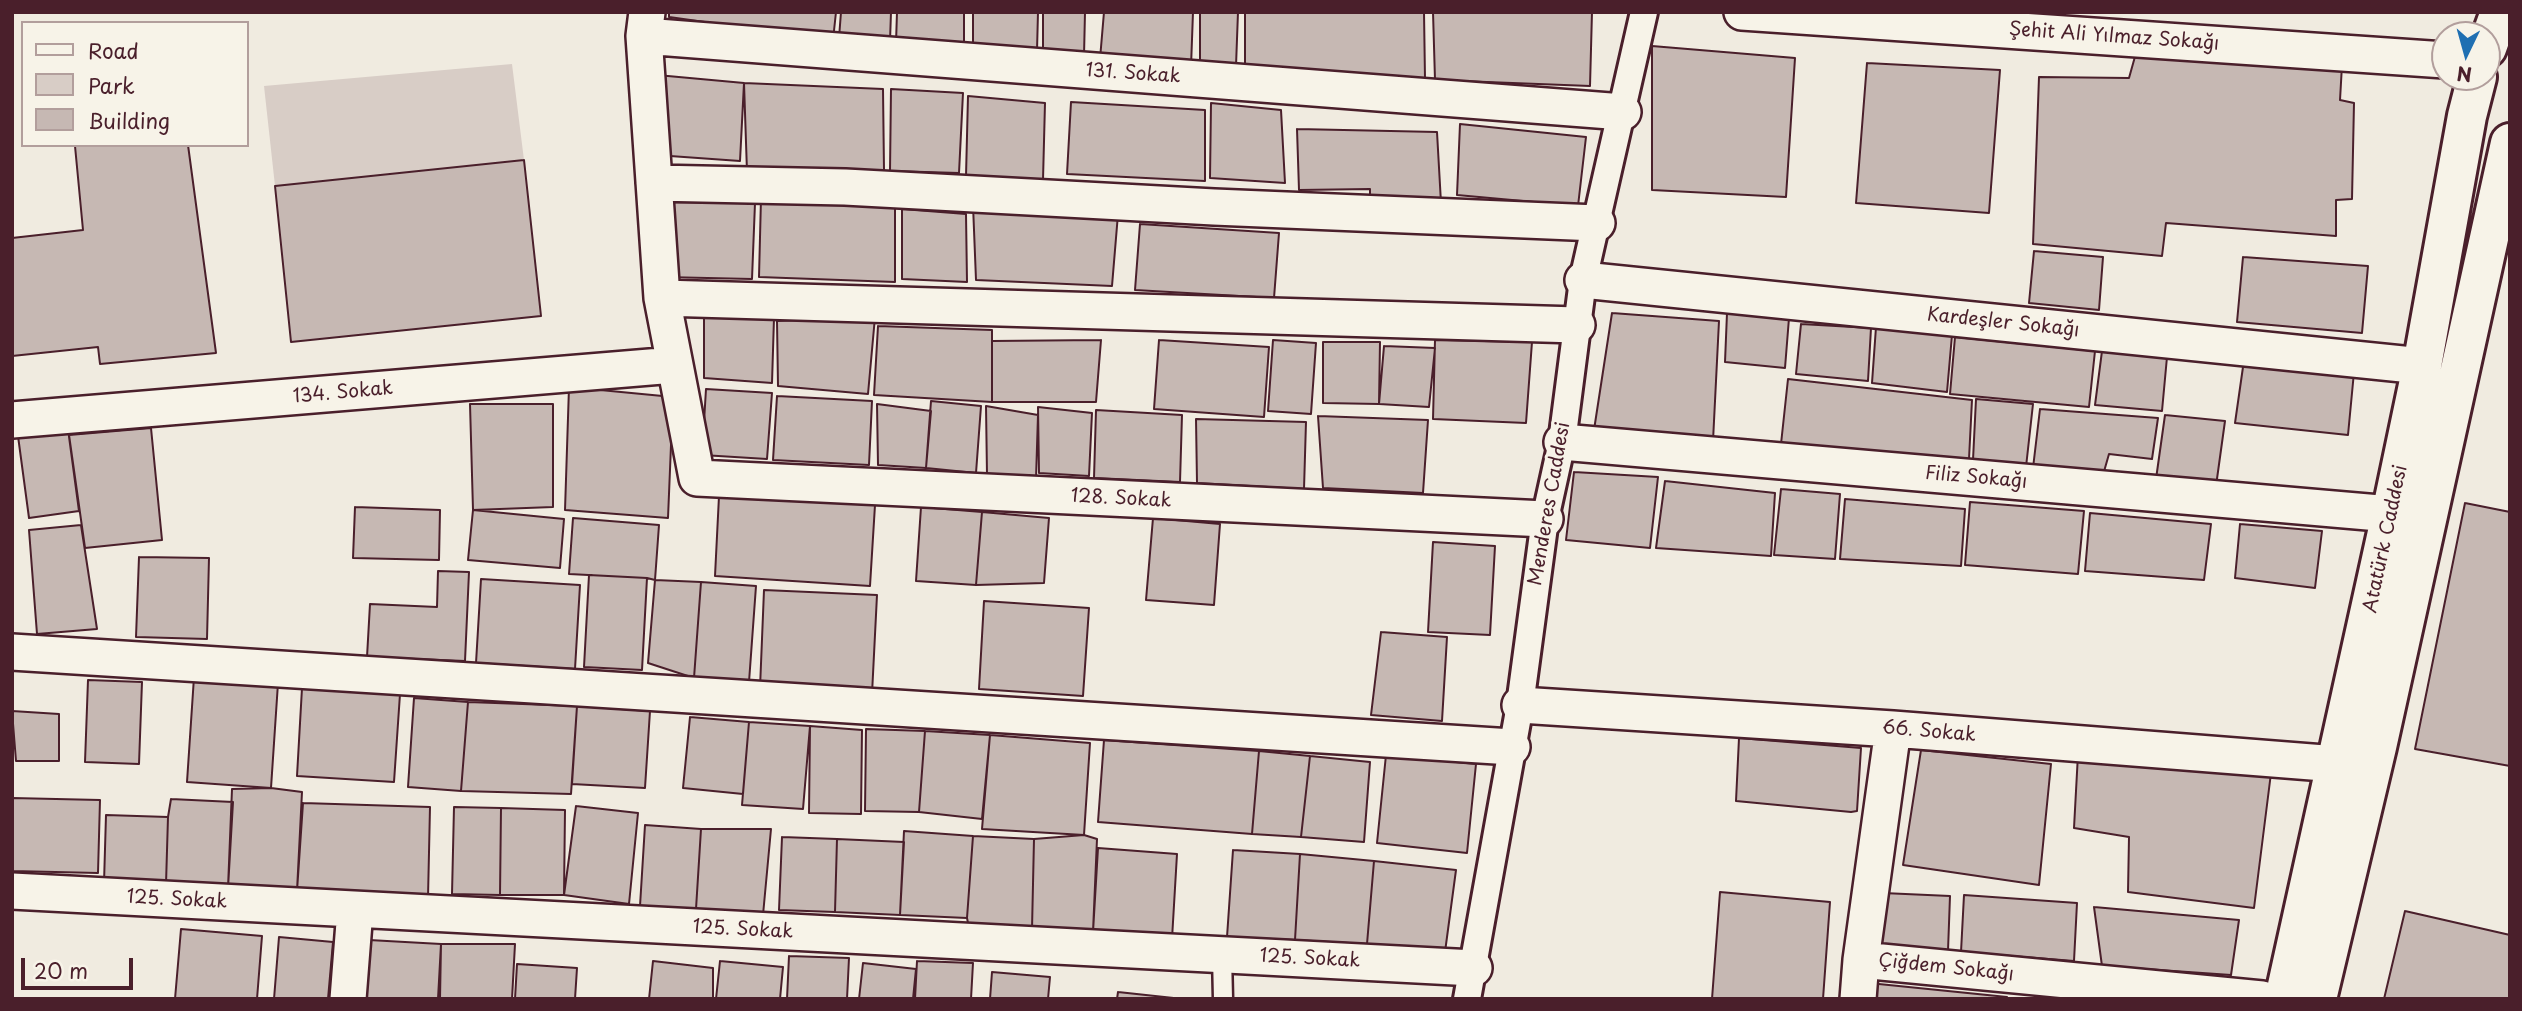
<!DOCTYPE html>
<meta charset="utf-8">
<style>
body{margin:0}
#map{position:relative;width:2522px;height:1011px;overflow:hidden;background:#f0ebe0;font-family:"Playpen Sans",sans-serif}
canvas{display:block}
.frame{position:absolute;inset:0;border:14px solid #4a1f2b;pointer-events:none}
.legend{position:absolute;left:21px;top:21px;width:228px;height:126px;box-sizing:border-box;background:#f7f3e8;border:2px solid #b29e9c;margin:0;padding:9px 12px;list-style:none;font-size:21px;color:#4a1f2b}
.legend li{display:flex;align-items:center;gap:14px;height:35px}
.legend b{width:35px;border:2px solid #b29e9c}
.north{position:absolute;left:2431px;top:21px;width:70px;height:70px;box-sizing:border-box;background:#f7f3e8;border:2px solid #b29e9c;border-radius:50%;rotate:185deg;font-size:19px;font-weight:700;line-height:28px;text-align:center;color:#4a1f2b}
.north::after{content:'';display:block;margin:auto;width:24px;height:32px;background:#1f6fb2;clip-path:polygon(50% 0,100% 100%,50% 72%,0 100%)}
.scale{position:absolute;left:21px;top:958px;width:112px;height:32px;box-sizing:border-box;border:4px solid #4a1f2b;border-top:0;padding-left:9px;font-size:21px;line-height:24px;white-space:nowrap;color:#4a1f2b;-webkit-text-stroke:5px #f7f3e8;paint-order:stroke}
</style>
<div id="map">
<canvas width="2522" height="1011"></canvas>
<div class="frame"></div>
<ul class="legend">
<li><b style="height:9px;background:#f7f3e8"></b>Road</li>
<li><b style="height:19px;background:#d8cdc6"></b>Park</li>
<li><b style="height:19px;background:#c6b8b3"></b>Building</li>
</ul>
<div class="north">N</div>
<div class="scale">20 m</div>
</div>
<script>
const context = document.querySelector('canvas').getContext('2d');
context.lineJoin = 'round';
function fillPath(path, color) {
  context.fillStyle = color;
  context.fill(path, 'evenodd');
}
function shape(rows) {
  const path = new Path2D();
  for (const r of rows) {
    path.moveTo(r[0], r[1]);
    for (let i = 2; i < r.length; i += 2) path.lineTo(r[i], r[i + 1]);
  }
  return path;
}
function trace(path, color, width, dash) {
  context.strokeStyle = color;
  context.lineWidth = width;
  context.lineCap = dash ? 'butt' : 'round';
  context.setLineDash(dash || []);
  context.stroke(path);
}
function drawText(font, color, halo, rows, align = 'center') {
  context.font = font + ' "Playpen Sans",sans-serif';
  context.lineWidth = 6;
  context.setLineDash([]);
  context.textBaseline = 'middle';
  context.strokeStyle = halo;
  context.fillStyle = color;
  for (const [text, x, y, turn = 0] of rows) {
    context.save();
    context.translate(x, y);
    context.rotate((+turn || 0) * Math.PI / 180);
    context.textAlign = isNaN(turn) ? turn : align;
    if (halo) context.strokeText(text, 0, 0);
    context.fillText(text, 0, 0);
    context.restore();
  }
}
fillPath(shape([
 [512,64,524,160,275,186,264,86]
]), '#d8cdc6');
const building = shape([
 [669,12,836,12,833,40,669,17,669,12],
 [841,12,891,12,890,41,839,38,841,12],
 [897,12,964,12,964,47,896,43,897,12],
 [973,12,1038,12,1037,51,973,49,973,12],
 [1043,12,1085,12,1084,56,1043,53,1043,12],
 [1104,12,1193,12,1191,67,1100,59,1104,12],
 [1200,12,1238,12,1236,66,1200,65,1200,12],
 [1245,12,1424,12,1425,79,1245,68,1245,12],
 [1433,12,1592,12,1590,86,1435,80,1433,12],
 [1652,46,1795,58,1786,197,1652,190,1652,46],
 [2136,53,2342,65,2340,100,2354,103,2352,199,2336,200,2336,236,2166,223,2162,256,2033,244,2039,77,2129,78,2136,53],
 [1867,63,2000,70,1989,213,1856,203,1867,63],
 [657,75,744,83,740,161,656,155,657,75],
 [744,83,883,89,884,170,873,172,747,172,744,83],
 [891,89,963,93,959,173,890,171,891,89],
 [968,96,1045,103,1043,180,966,176,968,96],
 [1071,102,1205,110,1205,181,1067,174,1071,102],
 [1211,103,1281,110,1285,183,1210,178,1211,103],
 [1460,124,1586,137,1578,206,1457,195,1460,124],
 [1297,129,1437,132,1441,203,1370,205,1370,189,1299,190,1297,129],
 [188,145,216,353,100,364,98,347,12,356,12,238,83,230,75,146,188,145],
 [524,160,541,316,291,342,275,186,524,160],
 [761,198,895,206,895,282,759,277,761,198],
 [665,202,755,203,752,279,663,277,665,202],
 [973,205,1118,214,1112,286,976,280,973,205],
 [902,209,966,214,967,282,902,279,902,209],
 [1140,224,1279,233,1274,298,1135,290,1140,224],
 [2034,251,2103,257,2099,310,2029,303,2034,251],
 [2243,257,2368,266,2362,333,2237,322,2243,257],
 [1612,313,1719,321,1713,441,1594,430,1612,313],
 [1727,313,1789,318,1785,368,1725,362,1727,313],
 [704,316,774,318,772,383,704,378,704,316],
 [875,317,868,394,778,386,777,321,875,317],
 [1801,324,1871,328,1868,381,1796,374,1801,324],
 [878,326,992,330,992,402,874,395,878,326],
 [1876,327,1952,335,1947,392,1872,383,1876,327],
 [1955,337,2095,351,2089,407,1950,394,1955,337],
 [1101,340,1096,402,992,402,992,341,1101,340],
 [1159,340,1269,347,1264,417,1154,409,1159,340],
 [1273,340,1316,343,1311,414,1268,411,1273,340],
 [1435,340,1532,342,1526,423,1433,419,1435,340],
 [1323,342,1380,342,1379,404,1323,403,1323,342],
 [1384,346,1435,348,1429,407,1379,404,1384,346],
 [2102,351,2167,357,2162,411,2095,405,2102,351],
 [2244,360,2354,372,2348,435,2235,423,2244,360],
 [1788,379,1972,400,1969,459,1781,444,1788,379],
 [569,387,673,397,668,518,565,510,569,387],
 [706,389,772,393,767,459,702,455,706,389],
 [777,396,872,401,869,465,773,460,777,396],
 [1976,399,2033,404,2026,467,1973,460,1976,399],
 [931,401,981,406,976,473,926,468,931,401],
 [470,404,553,404,553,507,473,510,470,404],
 [877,404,931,411,926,468,878,465,877,404],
 [986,406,1038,415,1036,479,987,475,986,406],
 [1038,407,1092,413,1089,476,1039,473,1038,407],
 [2040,409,2158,418,2152,459,2109,454,2103,475,2033,468,2040,409],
 [1096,410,1182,415,1180,482,1094,478,1096,410],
 [2165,415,2225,421,2216,486,2156,479,2165,415],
 [1318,416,1428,420,1423,493,1323,488,1318,416],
 [1196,419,1306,422,1304,489,1197,483,1196,419],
 [151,428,162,540,85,548,69,435,151,428],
 [68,429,79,511,29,518,18,436,68,429],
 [1574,472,1658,477,1650,548,1566,540,1574,472],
 [1665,481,1775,493,1771,556,1656,548,1665,481],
 [1781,489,1840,494,1835,559,1774,555,1781,489],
 [719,496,875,505,870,586,715,576,719,496],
 [1845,499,1965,509,1961,566,1840,559,1845,499],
 [1970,502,2084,511,2078,574,1965,565,1970,502],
 [2465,503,2510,512,2510,766,2415,749,2465,503],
 [355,507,440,510,439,560,353,558,355,507],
 [921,507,982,512,976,585,916,581,921,507],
 [473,510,564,519,560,568,468,560,473,510],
 [982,512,1049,518,1044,583,976,585,982,512],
 [2090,513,2211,524,2204,580,2085,571,2090,513],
 [573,518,659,525,655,580,647,578,569,574,573,518],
 [1153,518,1220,524,1214,605,1146,600,1153,518],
 [2240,524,2322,531,2315,588,2235,578,2240,524],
 [81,525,97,629,37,634,29,530,81,525],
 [1433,542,1495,546,1490,635,1428,632,1433,542],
 [139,557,209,558,207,639,136,637,139,557],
 [438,571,469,572,465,661,367,657,370,604,437,607,438,571],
 [589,575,647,578,642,670,584,667,589,575],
 [481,579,580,585,575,669,476,663,481,579],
 [655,580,701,582,694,678,648,663,655,580],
 [701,582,756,586,749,682,694,678,701,582],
 [764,590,877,595,872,694,760,688,764,590],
 [984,601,1089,608,1083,696,979,689,984,601],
 [1381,632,1447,637,1442,721,1371,715,1381,632],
 [194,677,278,683,271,788,187,782,194,677],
 [88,680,142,682,139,764,85,762,88,680],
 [302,688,400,694,394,782,297,776,302,688],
 [414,698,468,702,461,791,408,787,414,698],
 [468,702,577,706,571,794,461,791,468,702],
 [577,706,650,711,645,788,572,784,577,706],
 [12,711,59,714,59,761,16,761,12,711],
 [690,717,749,722,743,794,683,788,690,717],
 [749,722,810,726,803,809,742,805,749,722],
 [810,726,862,730,861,814,809,813,810,726],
 [866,729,925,731,919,812,865,811,866,729],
 [925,731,990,735,982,819,919,812,925,731],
 [990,735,1090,743,1084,835,982,829,990,735],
 [1739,738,1861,748,1857,811,1851,812,1736,801,1739,738],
 [1104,740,1259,751,1252,834,1098,822,1104,740],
 [1921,750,2051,764,2039,885,1903,865,1921,750],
 [1259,751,1310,756,1301,837,1252,834,1259,751],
 [2078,754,2271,773,2254,908,2128,892,2129,837,2074,828,2078,754],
 [1386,755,1476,764,1467,853,1377,843,1386,755],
 [1310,756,1370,762,1364,842,1301,837,1310,756],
 [271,788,302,792,297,891,228,888,232,789,271,788],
 [12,798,100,800,98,873,12,871,12,798],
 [171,799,233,802,228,888,166,884,168,817,171,799],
 [303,803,430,807,428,898,297,891,303,803],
 [576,806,638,813,629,904,564,895,576,806],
 [454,807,501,808,500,895,452,894,454,807],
 [501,808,565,810,564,895,500,895,501,808],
 [106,815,168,817,166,884,104,883,106,815],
 [645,825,701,829,696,909,640,906,645,825],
 [701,829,771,829,763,915,696,909,701,829],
 [904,831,973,836,967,918,900,915,904,831],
 [1084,835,1097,839,1093,932,1032,929,1034,839,1084,835],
 [973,836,1034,839,1032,929,969,928,967,918,973,836],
 [782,837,837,839,835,912,779,910,782,837],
 [837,839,904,842,900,915,835,912,837,839],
 [1098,848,1177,854,1172,939,1093,932,1098,848],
 [1233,850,1300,854,1295,940,1227,937,1233,850],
 [1300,854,1374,861,1367,944,1295,940,1300,854],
 [1374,861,1456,870,1445,952,1367,944,1374,861],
 [1720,892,1830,902,1823,999,1712,999,1720,892],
 [1883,893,1950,896,1948,951,1880,944,1883,893],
 [1964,895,2077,903,2074,961,1961,952,1964,895],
 [2094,907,2239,920,2231,975,2102,966,2094,907],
 [2405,911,2510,935,2510,999,2384,999,2405,911],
 [181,929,262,936,257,999,175,999,181,929],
 [279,937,333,942,328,999,274,999,279,937],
 [369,940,441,944,438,999,366,999,369,940],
 [441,944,515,944,512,999,440,999,441,944],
 [789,956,849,958,847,999,787,999,789,956],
 [653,961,713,968,713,999,649,999,653,961],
 [720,961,783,967,780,999,716,999,720,961],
 [917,961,973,963,971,999,915,999,917,961],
 [863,963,916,969,913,999,859,999,863,963],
 [517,964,577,968,575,999,515,999,517,964],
 [992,972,1050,977,1048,999,990,999,992,972],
 [1869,983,2007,997,2007,999,1869,999,1869,983],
 [1118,992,1183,999,1117,999,1118,992]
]);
fillPath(building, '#c6b8b3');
trace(building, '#4a1f2b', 2);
const service = shape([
 [1222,955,1223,999]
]);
const pedestrian = shape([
 [1467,999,1520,705,1545,519,1562,442,1583,280,1644,12]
]);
const minor = shape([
 [647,12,644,36,662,298,697,478,1545,519],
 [1742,12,2445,60],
 [644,36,1623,112],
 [654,183,845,187,1214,207,1597,223],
 [1583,280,2422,366],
 [662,298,1577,325],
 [12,420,674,365],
 [1562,442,2391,514],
 [12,652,1512,747],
 [1520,705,1893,729,2337,764],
 [1893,729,1861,960,2262,999],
 [12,891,1474,968],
 [348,999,355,910],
 [1858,999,1861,960]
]);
const tertiary = shape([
 [2487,48,2500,12],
 [2284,999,2391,514,2422,366,2467,116,2477,77],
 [2317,999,2377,747,2510,143]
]);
trace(service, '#4a1f2b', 23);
trace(pedestrian, '#4a1f2b', 32);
trace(minor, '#4a1f2b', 40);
trace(tertiary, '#4a1f2b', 44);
trace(service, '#f7f3e8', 18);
trace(pedestrian, '#f7f3e8', 26);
trace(minor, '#f7f3e8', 35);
trace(tertiary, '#f7f3e8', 38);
drawText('19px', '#4a1f2b', '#f7f3e8', [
 ["Şehit Ali Yılmaz Sokağı",2114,37,4],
 ["131. Sokak",1133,74,4],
 ["Kardeşler Sokağı",2003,323,6],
 ["134. Sokak",343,393,-5],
 ["Filiz Sokağı",1976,478,5],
 ["128. Sokak",1121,499,3],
 ["Menderes Caddesi",1550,504,-80],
 ["Atatürk Caddesi",2386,539,-78],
 ["66. Sokak",1929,732,5],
 ["125. Sokak",177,900,3],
 ["125. Sokak",743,930,3],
 ["125. Sokak",1310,959,3],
 ["Çiğdem Sokağı",1946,968,6]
]);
</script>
